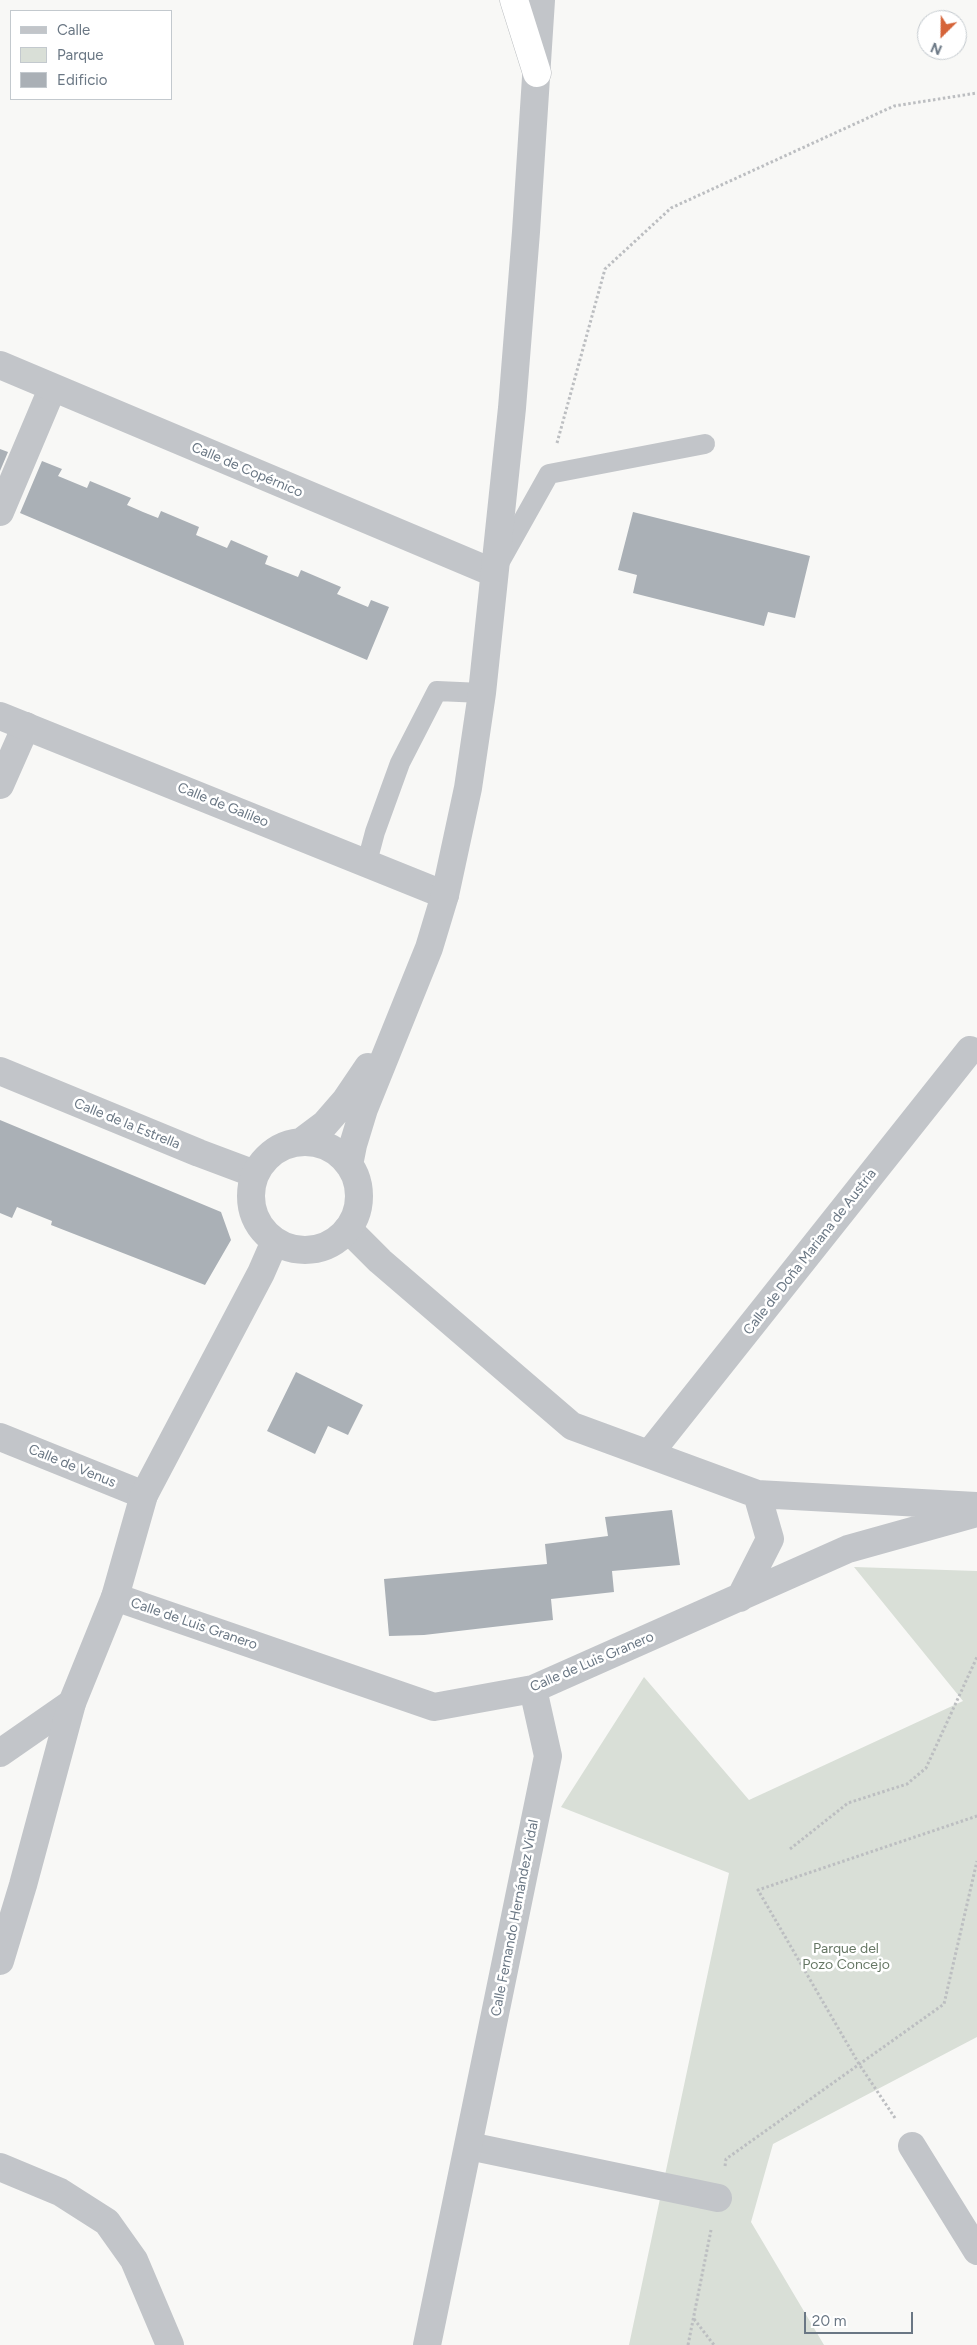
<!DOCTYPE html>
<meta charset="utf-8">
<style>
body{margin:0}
#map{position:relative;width:977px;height:2345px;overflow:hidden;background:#f8f8f6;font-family:Figtree,sans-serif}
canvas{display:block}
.legend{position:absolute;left:10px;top:10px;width:162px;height:90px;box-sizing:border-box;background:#fff;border:1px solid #c3c9ce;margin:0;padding:6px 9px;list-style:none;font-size:15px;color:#6a7784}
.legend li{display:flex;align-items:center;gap:10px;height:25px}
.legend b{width:25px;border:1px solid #c3c9ce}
.north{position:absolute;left:917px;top:10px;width:50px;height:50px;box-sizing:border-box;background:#fff;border:1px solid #c3c9ce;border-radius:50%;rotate:203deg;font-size:14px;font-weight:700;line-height:20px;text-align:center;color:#6a7784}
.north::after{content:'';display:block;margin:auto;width:18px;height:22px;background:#d56439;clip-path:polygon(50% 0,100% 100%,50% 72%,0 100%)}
.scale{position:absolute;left:804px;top:2312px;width:109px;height:22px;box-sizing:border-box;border:2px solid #6a7784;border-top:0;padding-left:6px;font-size:15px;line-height:18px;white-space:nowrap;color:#6a7784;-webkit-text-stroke:4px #fff;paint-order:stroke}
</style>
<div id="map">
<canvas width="977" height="2345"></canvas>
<ul class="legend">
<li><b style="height:6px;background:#c2c5c9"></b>Calle</li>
<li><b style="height:14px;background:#d9dfd7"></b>Parque</li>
<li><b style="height:14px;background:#aab0b6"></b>Edificio</li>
</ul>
<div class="north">N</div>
<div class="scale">20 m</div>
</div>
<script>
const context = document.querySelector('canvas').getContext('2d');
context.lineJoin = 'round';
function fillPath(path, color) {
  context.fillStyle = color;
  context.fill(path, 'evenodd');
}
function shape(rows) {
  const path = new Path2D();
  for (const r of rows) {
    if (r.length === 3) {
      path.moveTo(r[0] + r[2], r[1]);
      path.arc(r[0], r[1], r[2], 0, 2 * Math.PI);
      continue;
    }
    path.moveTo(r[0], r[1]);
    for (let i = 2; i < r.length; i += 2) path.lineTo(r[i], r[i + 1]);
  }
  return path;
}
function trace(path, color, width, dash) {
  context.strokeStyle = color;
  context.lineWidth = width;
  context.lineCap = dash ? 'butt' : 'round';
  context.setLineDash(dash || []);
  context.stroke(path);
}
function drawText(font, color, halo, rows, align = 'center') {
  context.font = font + ' Figtree,sans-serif';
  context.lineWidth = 5;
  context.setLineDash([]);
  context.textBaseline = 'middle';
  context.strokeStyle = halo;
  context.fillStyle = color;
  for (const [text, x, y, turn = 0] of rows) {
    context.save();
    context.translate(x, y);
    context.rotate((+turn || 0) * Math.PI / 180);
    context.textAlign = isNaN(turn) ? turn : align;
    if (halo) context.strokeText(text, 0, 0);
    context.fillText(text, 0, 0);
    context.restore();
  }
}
fillPath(shape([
 [854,1567,977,1571,977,2037,773,2144,751,2222,824,2345,629,2345,729,1873,561,1807,644,1677,749,1800,963,1701]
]), '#d9dfd7');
fillPath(shape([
 [0,449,8,452,0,471],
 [42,461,62,469,58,476,87,488,90,481,131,498,127,505,143,512,158,518,161,511,199,527,196,535,227,548,231,540,268,556,265,564,298,577,301,570,341,587,337,594,368,607,371,600,389,607,367,660,20,513],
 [633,512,810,556,795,618,768,612,764,626,633,593,637,575,618,570],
 [0,1120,221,1212,231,1240,205,1285,51,1225,52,1221,17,1207,12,1218,0,1213],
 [296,1372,363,1405,348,1435,328,1426,315,1454,267,1431],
 [672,1510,680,1565,612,1571,614,1592,551,1599,553,1620,424,1635,389,1636,384,1579,547,1564,545,1544,608,1536,605,1517]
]), '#aab0b6');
const motorway = shape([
 [514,0,537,73]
]);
trace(motorway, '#b7babd', 29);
trace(shape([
 [557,443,605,269,671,208,894,106,977,93],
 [790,1849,848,1803,907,1784,926,1768,977,1657],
 [895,2118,859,2064,758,1890,977,1816],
 [725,2166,726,2159,944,2004,977,1861],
 [694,2319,714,2345],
 [688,2345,711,2230]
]), '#bcbec1', 3, [2.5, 2.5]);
trace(shape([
 [498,565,549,474,705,444],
 [367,862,375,832,400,763,437,691,482,693]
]), '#c2c5c9', 20);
trace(shape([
 [0,512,52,389],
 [0,785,26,726],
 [469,2146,718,2198]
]), '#c2c5c9', 28);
trace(shape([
 [0,365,494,573],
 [0,716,445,895],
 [0,1071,199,1153,255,1174],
 [348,1229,380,1261,572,1426,757,1494,976,1506],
 [0,1437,144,1495],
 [649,1454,970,1050],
 [115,1597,434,1707,533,1689,848,1549,977,1513],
 [740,1598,770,1539,757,1494],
 [0,1753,72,1703],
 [912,2146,977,2251],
 [427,2345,548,1756,533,1689]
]), '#c2c5c9', 28);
trace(shape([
 [301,1142,325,1124,345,1101,368,1067],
 [305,1196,54],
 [349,1165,353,1145,364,1109,429,948,445,895,468,788,482,693,512,408,526,232,541,0],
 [0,1961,23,1885,72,1703,115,1597,144,1495,261,1273,275,1241],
 [0,2167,60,2192,107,2222,134,2260,170,2345]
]), '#c2c5c9', 28);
trace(motorway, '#fff', 28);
drawText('14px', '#6a7784', '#fff', [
 ["Calle de Copérnico",247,470,23],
 ["Calle de Galileo",223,805,22],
 ["Calle de la Estrella",127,1124,22],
 ["Calle de Doña Mariana de Austria",810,1252,-52],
 ["Calle de Venus",72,1466,22],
 ["Calle de Luis Granero",194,1624,19],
 ["Calle de Luis Granero",592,1662,-23],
 ["Calle Fernando Hernández Vidal",515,1918,-79]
]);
drawText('14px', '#667764', '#fff', [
 ["Parque del",846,1949],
 ["Pozo Concejo",846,1965]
]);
</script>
